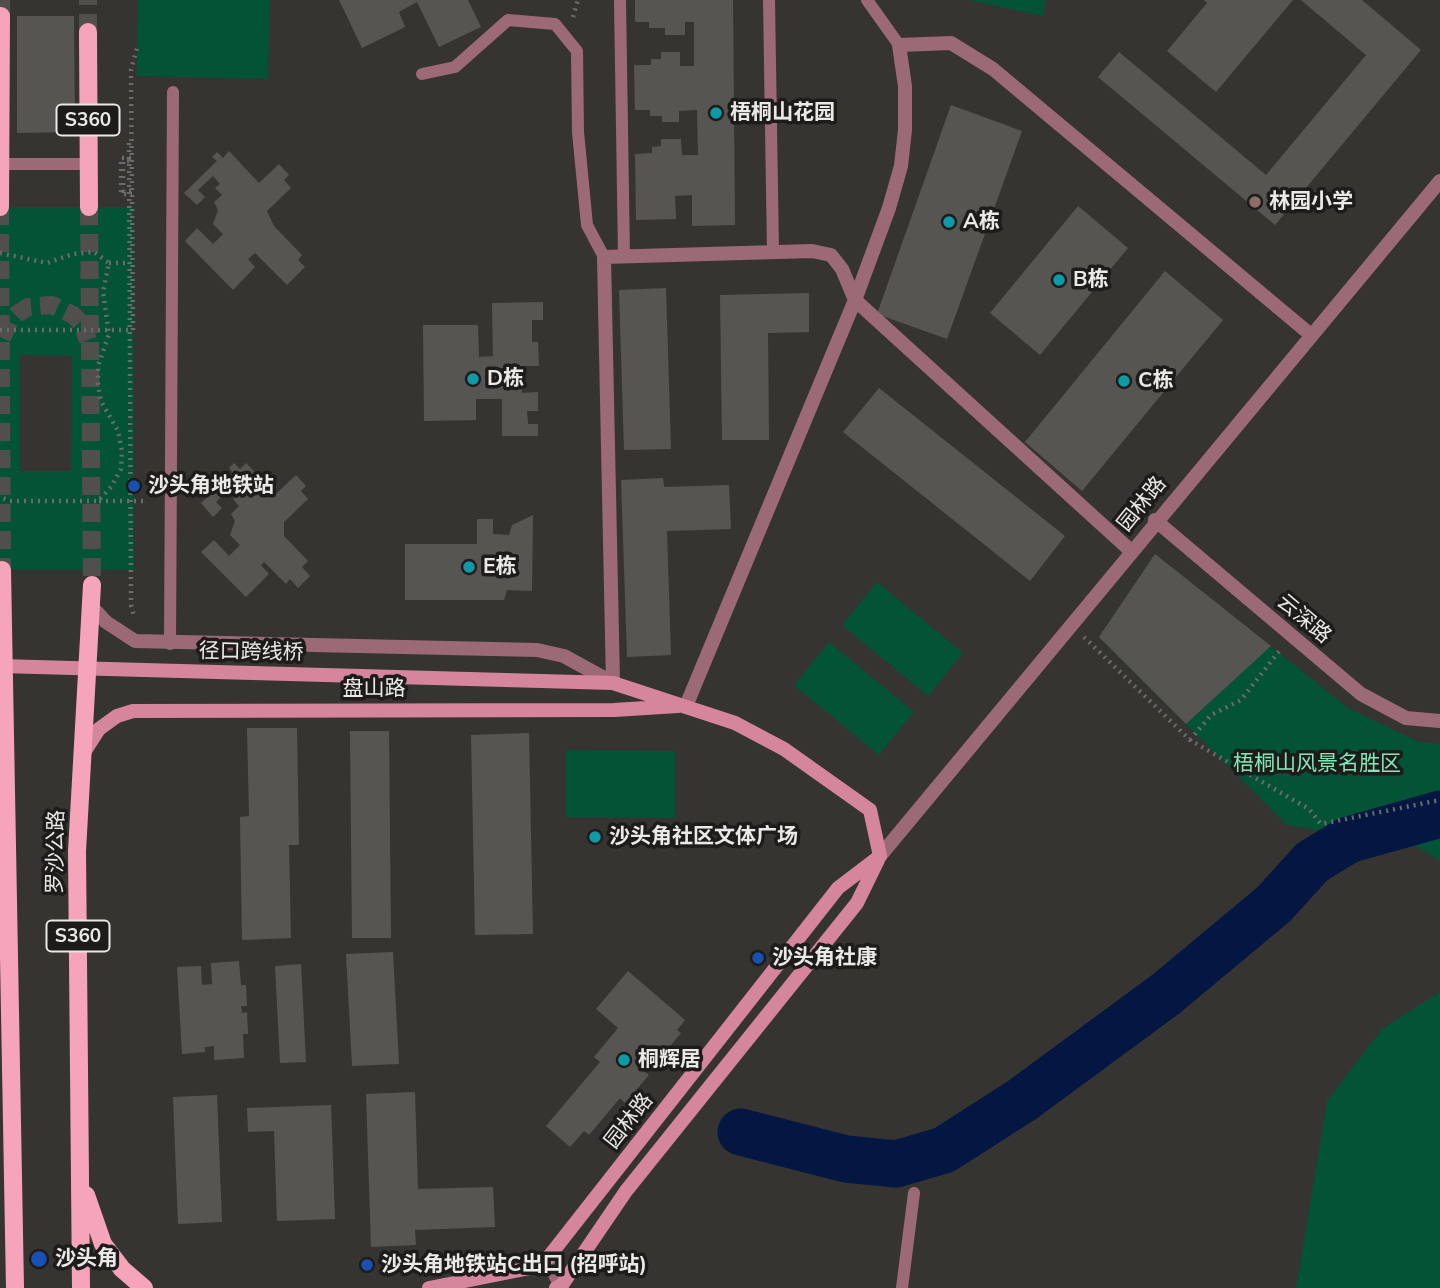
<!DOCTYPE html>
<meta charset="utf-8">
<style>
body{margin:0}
canvas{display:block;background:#363431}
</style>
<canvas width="1440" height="1288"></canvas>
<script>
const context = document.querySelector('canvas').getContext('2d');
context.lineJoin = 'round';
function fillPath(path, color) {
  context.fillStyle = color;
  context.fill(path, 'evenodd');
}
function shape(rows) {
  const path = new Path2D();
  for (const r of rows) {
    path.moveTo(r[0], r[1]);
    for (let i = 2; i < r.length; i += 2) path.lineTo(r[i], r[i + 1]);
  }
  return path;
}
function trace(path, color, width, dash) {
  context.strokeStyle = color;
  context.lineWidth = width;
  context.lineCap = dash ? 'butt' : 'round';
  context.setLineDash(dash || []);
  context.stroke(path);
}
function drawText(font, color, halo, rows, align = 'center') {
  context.font = font + ' Mulish,"Noto Sans SC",sans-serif';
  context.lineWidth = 7;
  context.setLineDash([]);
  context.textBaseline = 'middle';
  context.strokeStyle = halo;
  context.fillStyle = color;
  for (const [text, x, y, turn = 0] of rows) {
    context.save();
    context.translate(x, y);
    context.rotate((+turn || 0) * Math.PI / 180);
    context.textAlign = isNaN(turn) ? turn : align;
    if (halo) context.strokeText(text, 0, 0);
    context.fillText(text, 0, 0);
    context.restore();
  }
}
fillPath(shape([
 [138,0,270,0,268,79,137,76],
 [969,0,1046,0,1043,16],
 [0,207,133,207,134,570,0,570],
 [20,355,72,356,71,471,20,471],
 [1155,554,1348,708,1419,742,1440,744,1440,861,1418,847,1287,825,1099,637],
 [877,582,963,653,928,696,842,625],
 [829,642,914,712,879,755,794,685],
 [566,750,675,751,675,818,566,817],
 [1440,992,1440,1288,1296,1288,1327,1101,1382,1029]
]), '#035337');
trace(shape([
 [741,1132,846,1159,896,1164,944,1150,1022,1100,1166,994,1274,904,1312,862,1348,840,1440,814]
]), '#041642', 47);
fillPath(shape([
 [339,0,468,0,481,27,439,47,417,2,399,12,405,27,362,48],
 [635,0,733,0,735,225,692,226,692,195,675,196,676,219,636,220,635,154,652,153,652,147,661,146,661,139,681,139,682,155,698,155,697,110,679,111,679,122,662,122,662,116,650,116,650,110,635,110,634,65,651,65,651,59,661,59,661,52,680,52,680,66,694,66,694,22,685,22,685,35,665,35,665,28,649,28,649,22,635,22],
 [1204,0,1293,0,1216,92,1167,51,1207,3],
 [1301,0,1362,0,1421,50,1275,225,1098,77,1119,52,1266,175,1366,55],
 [17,16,74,16,75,132,17,133],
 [951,105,1022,131,947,339,877,314],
 [229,151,259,183,279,164,289,175,284,180,291,188,267,211,274,226,302,255,298,260,305,267,287,285,255,253,248,259,255,267,233,290,185,241,197,228,213,244,223,234,213,224,218,210,214,202,222,195,215,188,220,184,213,176,198,190,205,197,197,205,184,193,217,161,212,157,217,152,223,158],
 [1078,206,1128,248,1040,355,990,313],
 [1165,271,1223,320,1082,491,1025,442],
 [666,288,671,449,624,450,619,290],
 [809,293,809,332,768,333,769,440,722,440,720,295],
 [543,302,543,320,532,320,532,342,538,342,539,366,522,366,522,393,538,392,538,411,527,411,528,424,538,424,538,436,502,436,502,399,476,399,476,420,424,421,423,325,478,325,479,357,493,356,492,303],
 [879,388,1065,536,1030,581,843,432],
 [234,463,240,469,246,463,276,494,296,475,306,486,301,491,308,499,284,522,284,536,308,561,302,567,310,576,298,588,290,579,286,584,264,562,261,565,269,574,246,597,201,552,214,540,229,556,240,545,230,535,235,521,231,514,239,506,233,499,237,495,230,488,216,502,222,508,213,517,201,503,233,473,229,468],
 [663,478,664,487,729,485,731,529,667,531,671,655,627,657,621,480],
 [533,515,532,591,507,590,504,600,405,600,405,544,477,544,477,519,493,519,493,534,509,535,512,525],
 [1155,554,1271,646,1186,724,1099,637],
 [247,728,297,728,299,845,289,845,291,938,242,940,240,817,249,816],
 [350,731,389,731,391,938,352,938],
 [529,733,533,934,475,935,471,735],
 [393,952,399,1064,352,1066,346,954],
 [239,961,241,985,246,985,247,1006,241,1006,242,1013,247,1012,248,1034,243,1034,244,1058,214,1060,214,1046,205,1047,205,1052,182,1054,177,967,201,966,202,985,212,984,211,963],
 [301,964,306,1062,280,1063,275,966],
 [628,971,685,1020,677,1030,681,1033,661,1057,656,1053,642,1070,649,1075,625,1103,620,1098,589,1135,584,1131,570,1147,546,1126,600,1062,594,1057,618,1028,596,1009],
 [415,1092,418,1189,493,1187,495,1227,415,1230,416,1245,371,1247,366,1094],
 [217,1095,222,1222,178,1224,173,1097],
 [331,1105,335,1219,277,1221,274,1131,248,1132,247,1108]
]), '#575552');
trace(shape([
 [1,16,1,0],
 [88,32,88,0],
 [0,207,2,570],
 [89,207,92,585],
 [2,338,9,322,17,314,28,307,52,305,73,315,82,324,88,340]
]), '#514f4c', 18, [18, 9]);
trace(shape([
 [573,17,578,0],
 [129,143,131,605,134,616],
 [131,158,121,158,121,194,132,194],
 [129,161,123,161,123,191,131,191],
 [0,253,47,263,73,254,94,252,109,263,103,292,109,334,98,366,98,384,101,401,118,431,122,451,121,469,111,487,98,501,10,501,0,497],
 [109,263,129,263],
 [0,330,133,330,131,70,137,48],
 [99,501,146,501],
 [1084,637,1190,740,1309,809,1321,824,1440,800],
 [1190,740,1211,715,1241,700,1280,650]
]), '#6d6b69', 4.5, [2, 5]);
trace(shape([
 [620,0,624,256],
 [769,0,773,252],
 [867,0,899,45],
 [422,74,455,67,508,20,555,24,577,51,578,132,587,225,604,257],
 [1,164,88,164],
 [170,644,173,92],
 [902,1288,914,1193]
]), '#9c6a77', 12);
trace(shape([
 [1155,520,1361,694,1406,718,1440,721],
 [92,607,106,622,135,641,537,650,564,656,613,683],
 [613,683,604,257,812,251,831,255,842,269,855,300,1131,551],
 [686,706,855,300,889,208,901,166,905,130,905,86,899,45,951,43,993,69,1311,335]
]), '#9c6a77', 14);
trace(shape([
 [880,856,1440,181],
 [547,1259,562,1288]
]), '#9c6a77', 14);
trace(shape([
 [0,666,613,683,735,723,784,749,870,810,880,856],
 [83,754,99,729,117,716,133,711,614,710,678,706],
 [429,1288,530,1268,547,1259,838,888,880,856],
 [556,1288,562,1285,626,1191,857,903,878,860]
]), '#d5869c', 14);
trace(shape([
 [88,32,89,207],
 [0,207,1,16],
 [2,570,15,1288],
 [86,1195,103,1244,122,1269,144,1288],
 [81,1288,77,851,92,585]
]), '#f6a4ba', 18);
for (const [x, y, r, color] of [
 [716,113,7,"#0f9aa8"],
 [1255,202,7,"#8d6e63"],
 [949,222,7,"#0f9aa8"],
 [1059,280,7,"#0f9aa8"],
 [473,379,7,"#0f9aa8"],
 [1124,381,7,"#0f9aa8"],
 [134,486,7,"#1a4fb4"],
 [469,567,7,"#0f9aa8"],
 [595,837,7,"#0f9aa8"],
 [758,958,7,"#1a4fb4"],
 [624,1060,7,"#0f9aa8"],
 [39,1259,9,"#1a4fb4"],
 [367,1265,7,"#1a4fb4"]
]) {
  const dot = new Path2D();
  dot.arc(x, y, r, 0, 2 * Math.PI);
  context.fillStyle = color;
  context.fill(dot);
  trace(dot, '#1d1c1a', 2.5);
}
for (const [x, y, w] of [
 [88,120,63],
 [78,936,63]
]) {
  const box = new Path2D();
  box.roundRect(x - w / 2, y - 15.5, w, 31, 5);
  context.fillStyle = '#1d1c1a';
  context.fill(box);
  trace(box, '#eae9e7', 2);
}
drawText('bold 19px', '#eae9e7', null, [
 ["S360",88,120],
 ["S360",78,936]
]);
drawText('bold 21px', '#eae9e7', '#1d1c1a', [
 ["梧桐山花园",730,113],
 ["林园小学",1269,202],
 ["A栋",963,222],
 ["B栋",1073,280],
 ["D栋",487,379],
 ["C栋",1138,381],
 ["沙头角地铁站",148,486],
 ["E栋",483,567],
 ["沙头角社区文体广场",609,837],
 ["沙头角社康",772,958],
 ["桐辉居",638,1060],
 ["沙头角",55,1259],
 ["沙头角地铁站C出口 (招呼站)",381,1265]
], 'left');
drawText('21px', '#eae9e7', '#1d1c1a', [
 ["园林路",1142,504,-51],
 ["云深路",1304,619,40],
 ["径口跨线桥",251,652,1],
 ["盘山路",374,689],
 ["罗沙公路",56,852,-89],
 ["园林路",629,1121,-52]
]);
drawText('21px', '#82e7b7', '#1d1c1a', [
 ["梧桐山风景名胜区",1317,764]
]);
</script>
